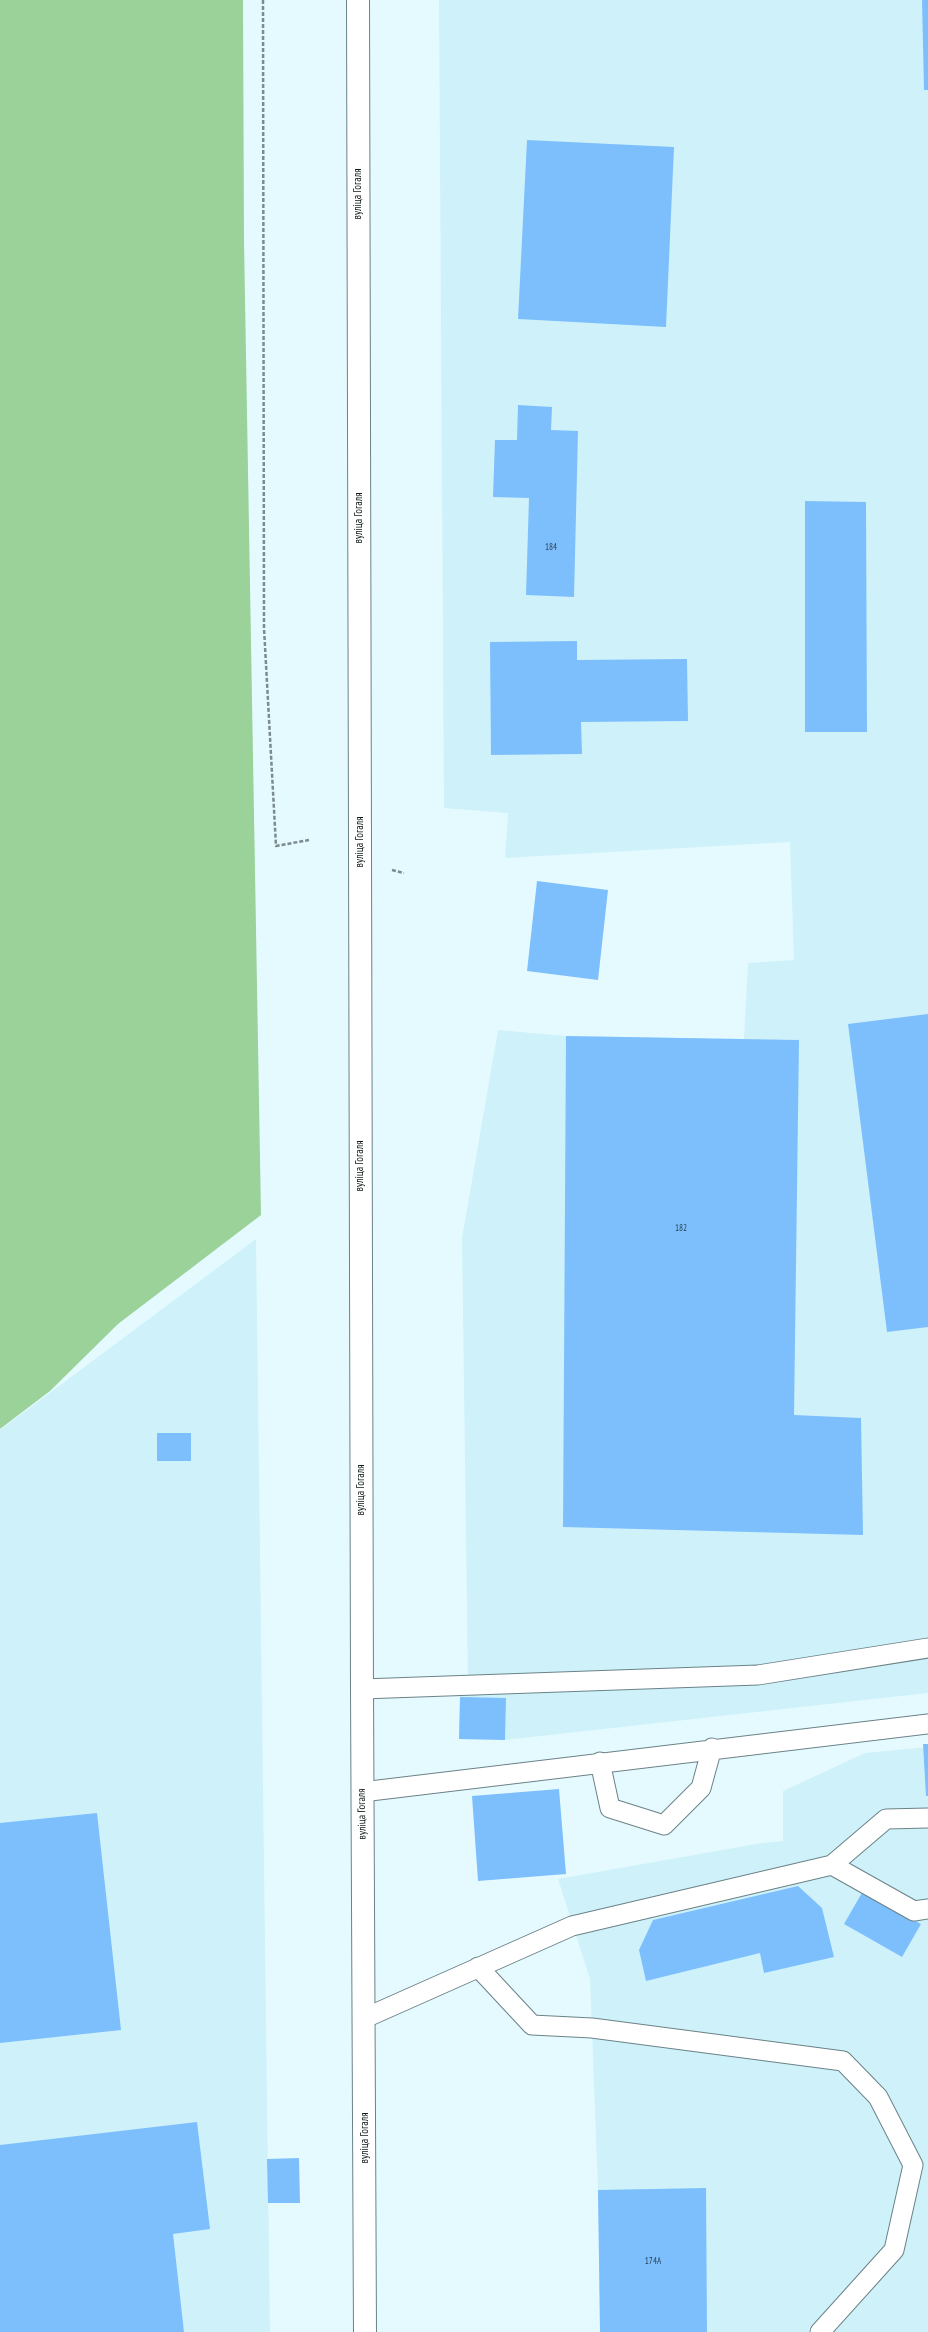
<!DOCTYPE html>
<meta charset="utf-8">
<style>
body{margin:0}
canvas{display:block;background:#e5fafe}
</style>
<canvas width="928" height="2332"></canvas>
<script>
const context = document.querySelector('canvas').getContext('2d');
context.lineJoin = 'round';
function fillPath(path, color) {
  context.fillStyle = color;
  context.fill(path, 'evenodd');
}
function shape(rows) {
  const path = new Path2D();
  for (const r of rows) {
    path.moveTo(r[0], r[1]);
    for (let i = 2; i < r.length; i += 2) path.lineTo(r[i], r[i + 1]);
  }
  return path;
}
function trace(path, color, width, dash) {
  context.strokeStyle = color;
  context.lineWidth = width;
  context.lineCap = dash ? 'butt' : 'round';
  context.setLineDash(dash || []);
  context.stroke(path);
}
function drawText(font, color, halo, rows, align = 'center') {
  context.font = font + ' "PT Sans Narrow",sans-serif';
  context.lineWidth = 4;
  context.setLineDash([]);
  context.textBaseline = 'middle';
  context.strokeStyle = halo;
  context.fillStyle = color;
  for (const [text, x, y, turn = 0] of rows) {
    context.save();
    context.translate(x, y);
    context.rotate((+turn || 0) * Math.PI / 180);
    context.textAlign = isNaN(turn) ? turn : align;
    if (halo) context.strokeText(text, 0, 0);
    context.fillText(text, 0, 0);
    context.restore();
  }
}
fillPath(shape([
 [439,0,928,0,928,1693,505,1740,459,1739,460,1697,468,1685,462,1238,498,1030,566,1036,744,1039,748,963,794,960,790,842,505,858,508,813,444,808],
 [256,1239,270,2332,0,2332,0,1430],
 [928,1747,928,2332,600,2332,598,2190,590,1979,558,1879,762,1843,783,1841,783,1791,865,1753]
]), '#cff2fa');
fillPath(shape([
 [0,0,243,0,244,241,261,1215,118,1324,50,1391,0,1429]
]), '#9ad299');
fillPath(shape([
 [922,0,928,0,928,90,924,90],
 [527,140,674,147,666,327,518,319],
 [518,405,552,407,551,430,578,431,574,597,526,595,529,498,493,497,495,440,517,440],
 [805,501,866,502,867,732,805,732],
 [577,641,577,660,687,659,688,721,581,722,582,754,491,755,490,642],
 [537,881,608,890,598,980,527,971],
 [928,1014,928,1327,887,1332,848,1024],
 [566,1036,799,1040,794,1415,861,1418,863,1535,563,1527],
 [157,1433,191,1433,191,1461,157,1461],
 [460,1697,506,1698,505,1740,459,1739],
 [923,1744,928,1744,928,1796,926,1796],
 [559,1789,566,1874,478,1881,472,1796],
 [97,1813,121,2030,0,2043,0,1823],
 [798,1886,822,1908,834,1957,764,1973,760,1953,646,1981,639,1950,653,1920],
 [863,1891,921,1924,902,1957,844,1924],
 [197,2122,210,2229,173,2234,184,2332,0,2332,0,2145],
 [299,2158,300,2203,268,2203,267,2159],
 [706,2188,707,2332,600,2332,598,2190]
]), '#7dbffd');
const lane = shape([
 [362,1689,758,1675,928,1648],
 [600,1762,610,1808,664,1825,701,1788,712,1748],
 [362,1792,928,1724],
 [832,1865,914,1911,928,1909],
 [478,1967,532,2025,592,2028,843,2061,878,2097,913,2165,894,2250,820,2332],
 [365,2018,572,1926,832,1865,886,1819,928,1818]
]);
const secondary = shape([
 [358,0,362,1689,365,2332]
]);
trace(lane, '#6b8288', 21);
trace(secondary, '#6b8288', 24);
trace(shape([
 [263,0,264,628,276,846,309,840],
 [392,870,404,873]
]), '#7c8b8e', 2.5, [4, 2]);
trace(lane, '#fff', 19);
trace(secondary, '#fff', 22);
drawText('9px', '#2a4253', null, [
 ["184",551,547],
 ["182",681,1228],
 ["174А",653,2261]
]);
drawText('11px', '#0f181a', '#fff', [
 ["вуліца Гогаля",358,194,-90],
 ["вуліца Гогаля",359,518,-90],
 ["вуліца Гогаля",360,842,-90],
 ["вуліца Гогаля",360,1166,-90],
 ["вуліца Гогаля",361,1490,-90],
 ["вуліца Гогаля",362,1814,-91],
 ["вуліца Гогаля",365,2138,-90]
]);
</script>
